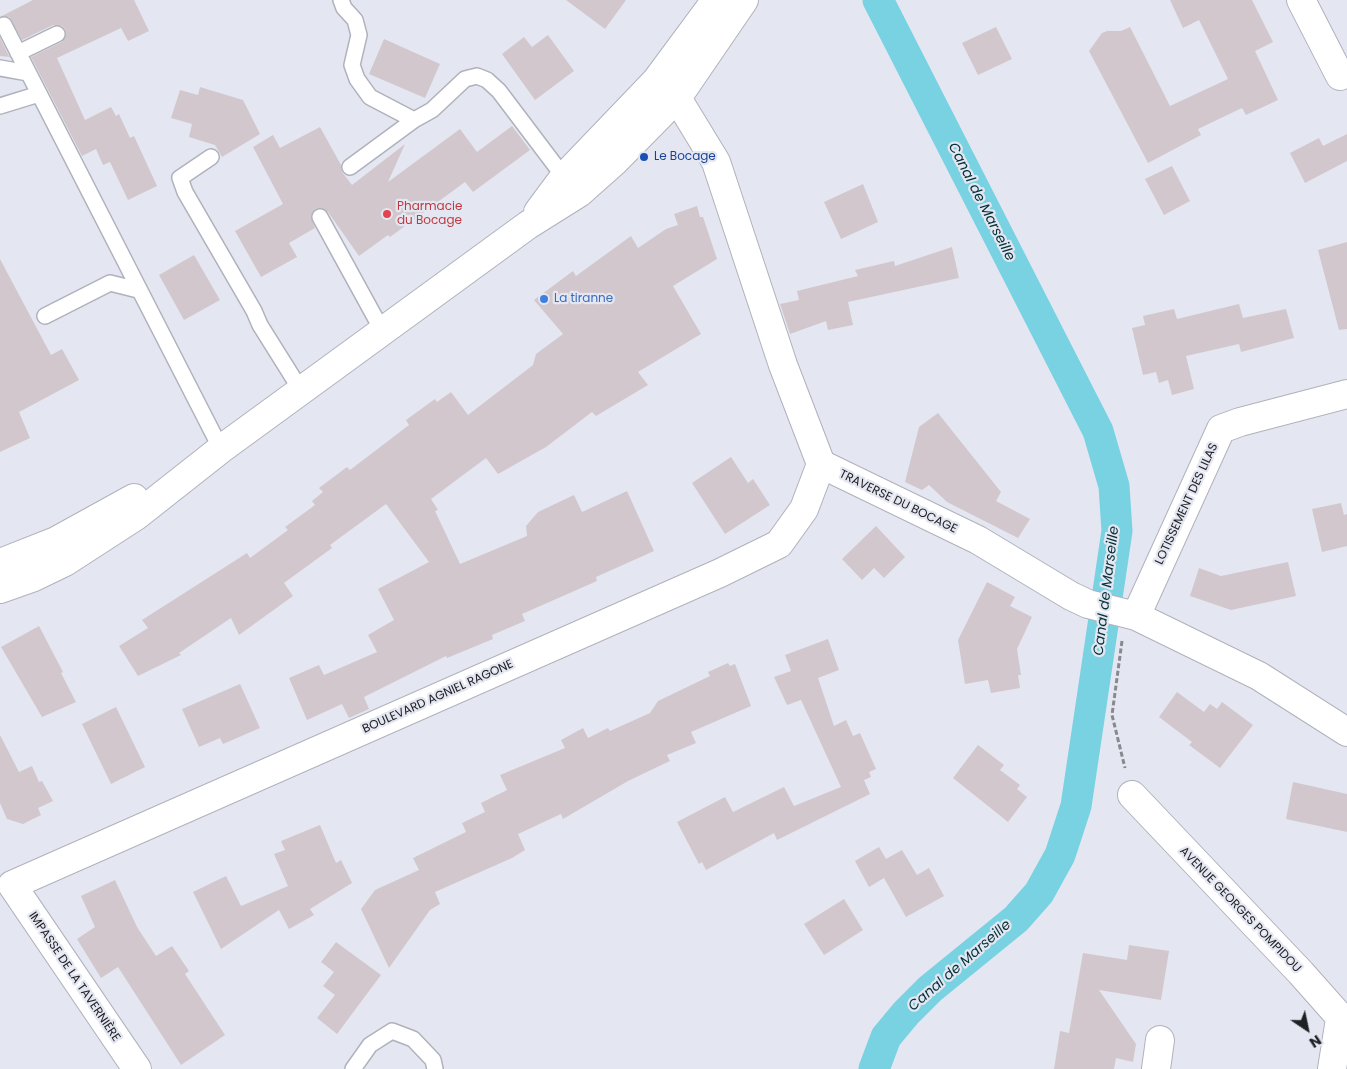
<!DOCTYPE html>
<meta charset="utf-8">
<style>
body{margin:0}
#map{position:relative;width:1347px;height:1069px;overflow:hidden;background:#e4e7f1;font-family:Poppins,sans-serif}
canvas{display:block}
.north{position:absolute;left:1282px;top:1004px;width:50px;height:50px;-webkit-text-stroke:4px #e4e7f1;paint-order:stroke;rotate:146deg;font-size:14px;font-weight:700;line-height:20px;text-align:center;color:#202124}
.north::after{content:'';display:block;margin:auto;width:18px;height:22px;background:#202124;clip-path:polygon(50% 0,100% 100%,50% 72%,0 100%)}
</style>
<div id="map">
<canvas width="1347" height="1069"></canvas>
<div class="north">N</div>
</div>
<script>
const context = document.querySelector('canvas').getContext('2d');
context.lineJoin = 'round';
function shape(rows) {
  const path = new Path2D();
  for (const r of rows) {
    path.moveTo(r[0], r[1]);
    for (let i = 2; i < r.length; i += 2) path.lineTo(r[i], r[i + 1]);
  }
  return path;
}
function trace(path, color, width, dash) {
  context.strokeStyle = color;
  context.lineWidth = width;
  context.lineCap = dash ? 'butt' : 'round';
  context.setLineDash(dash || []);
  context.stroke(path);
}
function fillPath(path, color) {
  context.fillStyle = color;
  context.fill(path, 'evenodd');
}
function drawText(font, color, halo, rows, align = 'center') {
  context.font = font + ' Poppins,sans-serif';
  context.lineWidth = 4.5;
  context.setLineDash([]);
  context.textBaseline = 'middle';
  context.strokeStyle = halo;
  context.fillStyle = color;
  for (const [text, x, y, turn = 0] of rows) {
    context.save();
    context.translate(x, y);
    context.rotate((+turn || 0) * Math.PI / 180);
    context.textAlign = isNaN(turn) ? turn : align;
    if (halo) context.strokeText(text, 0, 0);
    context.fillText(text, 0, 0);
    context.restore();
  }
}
trace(shape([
 [874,1069,886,1037,906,1013,930,989,1016,919,1039,893,1060,855,1076,806,1117,531,1114,486,1098,431,878,0]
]), '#79d2e2', 31);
fillPath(shape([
 [33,0,134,0,149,31,128,41,121,28,57,58,85,120,111,107,116,116,119,114,130,138,134,136,157,186,128,200,110,162,103,165,96,149,82,156,31,57,62,42,66,35,65,29,62,26,53,25,22,40,9,17,0,17],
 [566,0,626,0,605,29],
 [1170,0,1252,0,1273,42,1255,51,1278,100,1246,115,1242,108,1198,129,1201,135,1148,163,1089,51,1102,33,1107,31,1121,31,1130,27,1170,106,1228,79,1199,20,1183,28],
 [996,27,1012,59,978,75,962,43],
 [548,35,574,71,535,100,502,54,524,37,532,47],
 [0,38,9,56,10,57,0,56],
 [384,39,440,64,425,98,369,74],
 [200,87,243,100,260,134,222,157,215,145,189,137,192,124,171,118,180,90,198,95],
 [512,126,530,150,473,192,465,182,390,237,388,235,359,256,328,212,320,208,315,209,311,216,315,228,289,243,297,257,261,277,235,231,283,204,253,147,273,135,280,148,320,127,341,165,342,172,352,185,405,144,388,182,460,129,477,152],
 [1347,134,1347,161,1305,183,1290,153,1319,138,1323,146],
 [1172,166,1190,201,1164,215,1145,179],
 [863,184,878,222,841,239,824,202],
 [697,206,700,217,703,217,717,259,673,286,701,334,638,372,648,385,596,416,592,412,546,447,498,474,486,458,431,499,438,510,435,511,460,564,527,536,526,526,538,512,574,495,582,512,627,491,654,551,596,577,597,581,522,614,525,621,492,635,493,639,447,658,446,656,364,697,369,709,349,718,342,704,307,720,289,678,319,665,324,675,377,652,368,635,394,620,378,589,429,562,386,504,330,545,332,548,284,583,293,596,239,635,231,618,179,653,181,655,138,676,119,646,148,628,142,620,247,553,250,558,288,530,285,527,315,505,312,501,323,492,319,488,347,467,350,470,409,425,406,420,435,399,437,402,451,392,468,415,533,365,536,354,563,334,534,300,573,271,576,276,631,236,638,248,666,229,678,225,674,214],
 [1347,242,1347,329,1339,330,1318,250],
 [952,247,959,278,848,302,853,325,828,330,826,321,790,334,780,304,799,300,797,291,858,276,855,270,894,261,895,266],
 [194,255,220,300,184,320,159,275],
 [0,259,51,355,62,349,79,380,19,412,30,438,0,452],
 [1239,304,1243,318,1286,309,1294,338,1241,352,1239,344,1186,356,1194,389,1172,395,1168,380,1159,383,1156,372,1143,375,1132,328,1145,325,1143,316,1174,309,1177,319],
 [938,413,1001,492,996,501,1030,519,1018,538,947,502,929,485,922,490,905,482,919,427],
 [731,457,748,483,753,479,770,505,725,534,692,483],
 [1341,503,1344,515,1347,514,1347,546,1322,552,1312,509],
 [876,526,905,557,884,578,874,568,862,580,842,559],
 [1288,562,1296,596,1231,610,1190,596,1199,568,1221,576],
 [987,582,1015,597,1010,606,1032,617,1017,649,1021,675,1018,675,1020,688,991,693,988,680,965,684,958,640],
 [39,626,63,672,61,673,76,702,42,717,1,647],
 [828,639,839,670,818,678,834,726,846,720,853,736,860,733,876,769,869,772,871,777,864,780,870,794,777,840,774,833,706,870,702,862,699,864,677,822,725,797,733,812,784,787,794,806,841,787,801,700,787,705,774,677,791,671,785,655],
 [728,663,730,666,735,664,751,706,691,732,696,743,667,755,670,761,628,781,563,819,561,814,518,834,525,850,512,858,435,892,440,904,430,910,389,968,361,909,375,890,419,870,413,858,466,832,462,823,485,812,481,803,507,790,500,775,565,748,561,740,583,728,588,738,608,728,610,731,650,713,658,701,710,676,708,672],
 [240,684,260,728,223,744,220,738,199,747,182,709],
 [1177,692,1204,712,1210,704,1217,709,1222,702,1253,725,1220,768,1189,745,1192,742,1159,717],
 [116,707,145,767,111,784,82,724],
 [0,735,19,772,32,766,39,782,42,781,53,801,38,808,41,815,23,824,7,819,0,803],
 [978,745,1004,765,1000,770,1020,785,1017,789,1027,797,1008,822,953,778],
 [1293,782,1347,794,1347,832,1286,819],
 [320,825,336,863,341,860,352,883,310,909,314,915,289,929,279,910,221,949,193,892,226,876,241,906,288,886,274,854,285,850,281,841],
 [879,847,886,859,902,850,917,875,929,868,944,896,906,917,884,878,869,887,855,861],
 [115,880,137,927,156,956,172,946,189,971,185,974,225,1035,181,1065,118,967,101,978,77,939,95,927,81,896],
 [844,899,863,930,824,955,804,924],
 [336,942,381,975,337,1034,317,1018,335,995,323,986,334,972,321,962],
 [1129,945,1169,951,1161,1000,1099,990,1136,1044,1133,1062,1116,1058,1114,1069,1054,1069,1060,1031,1069,1033,1083,953,1127,960]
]), '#d2c7cd');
const service = shape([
 [341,0,344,8,355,20,359,35,352,65,357,79,370,97,414,120],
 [4,25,221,449],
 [18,53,57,34],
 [0,68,28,73],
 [0,106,39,94],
 [211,157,180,178,185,192,254,311,260,325,302,392],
 [350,167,414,120,432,110,465,79,477,76,487,80,499,91,567,181],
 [320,217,383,332],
 [45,316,110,283,138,290],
 [353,1069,370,1045,392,1031,413,1039,433,1060,435,1069]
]);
const minor = shape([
 [1301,0,1340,76],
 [660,84,677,98,716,162,783,365,821,464,978,540,1071,596,1088,604,1136,616,1259,676,1347,732],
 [1136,616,1221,429,1240,422,1347,394],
 [1132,795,1301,973,1347,1025],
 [137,1069,12,885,720,573,779,544,804,509,821,464],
 [1156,1069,1160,1040],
 [1332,1069,1340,1019]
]);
const secondary = shape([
 [538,212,564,177,656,81,716,0],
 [0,563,56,541,134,498],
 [0,589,34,577,65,562,136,516,221,449,528,225,579,193,615,161,677,98,744,0]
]);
trace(service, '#afb2bc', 18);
trace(minor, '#afb2bc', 30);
trace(secondary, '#afb2bc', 30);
trace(shape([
 [1122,641,1112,715,1125,768]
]), '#87898f', 3, [5, 2.5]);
trace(service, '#fff', 15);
trace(minor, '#fff', 28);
trace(secondary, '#fff', 28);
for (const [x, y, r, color] of [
 [644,157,5,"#1a4fb4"],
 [387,214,5,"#e0444e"],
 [544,299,5,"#3f7fe0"]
]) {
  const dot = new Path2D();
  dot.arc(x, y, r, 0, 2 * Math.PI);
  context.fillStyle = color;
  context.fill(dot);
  trace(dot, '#e4e7f1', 2);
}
drawText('12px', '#164399', '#e4e7f1', [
 ["Le Bocage",654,157]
], 'left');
drawText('12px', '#be3a42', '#e4e7f1', [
 ["Pharmacie",397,207],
 ["du Bocage",397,221]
], 'left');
drawText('12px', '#366cbe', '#e4e7f1', [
 ["La tiranne",554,299]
], 'left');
drawText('12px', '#202124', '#e4e7f1', [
 ["TRAVERSE DU BOCAGE",898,502,26],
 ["LOTISSEMENT DES LILAS",1187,504,-65],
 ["BOULEVARD AGNIEL RAGONE",438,697,-24],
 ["AVENUE GEORGES POMPIDOU",1240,910,46],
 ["IMPASSE DE LA TAVERNIÈRE",74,977,56]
]);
drawText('italic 14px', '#033037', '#e4e7f1', [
 ["Canal de Marseille",981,202,63],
 ["Canal de Marseille",1107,591,-83],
 ["Canal de Marseille",960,966,-41]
]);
</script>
